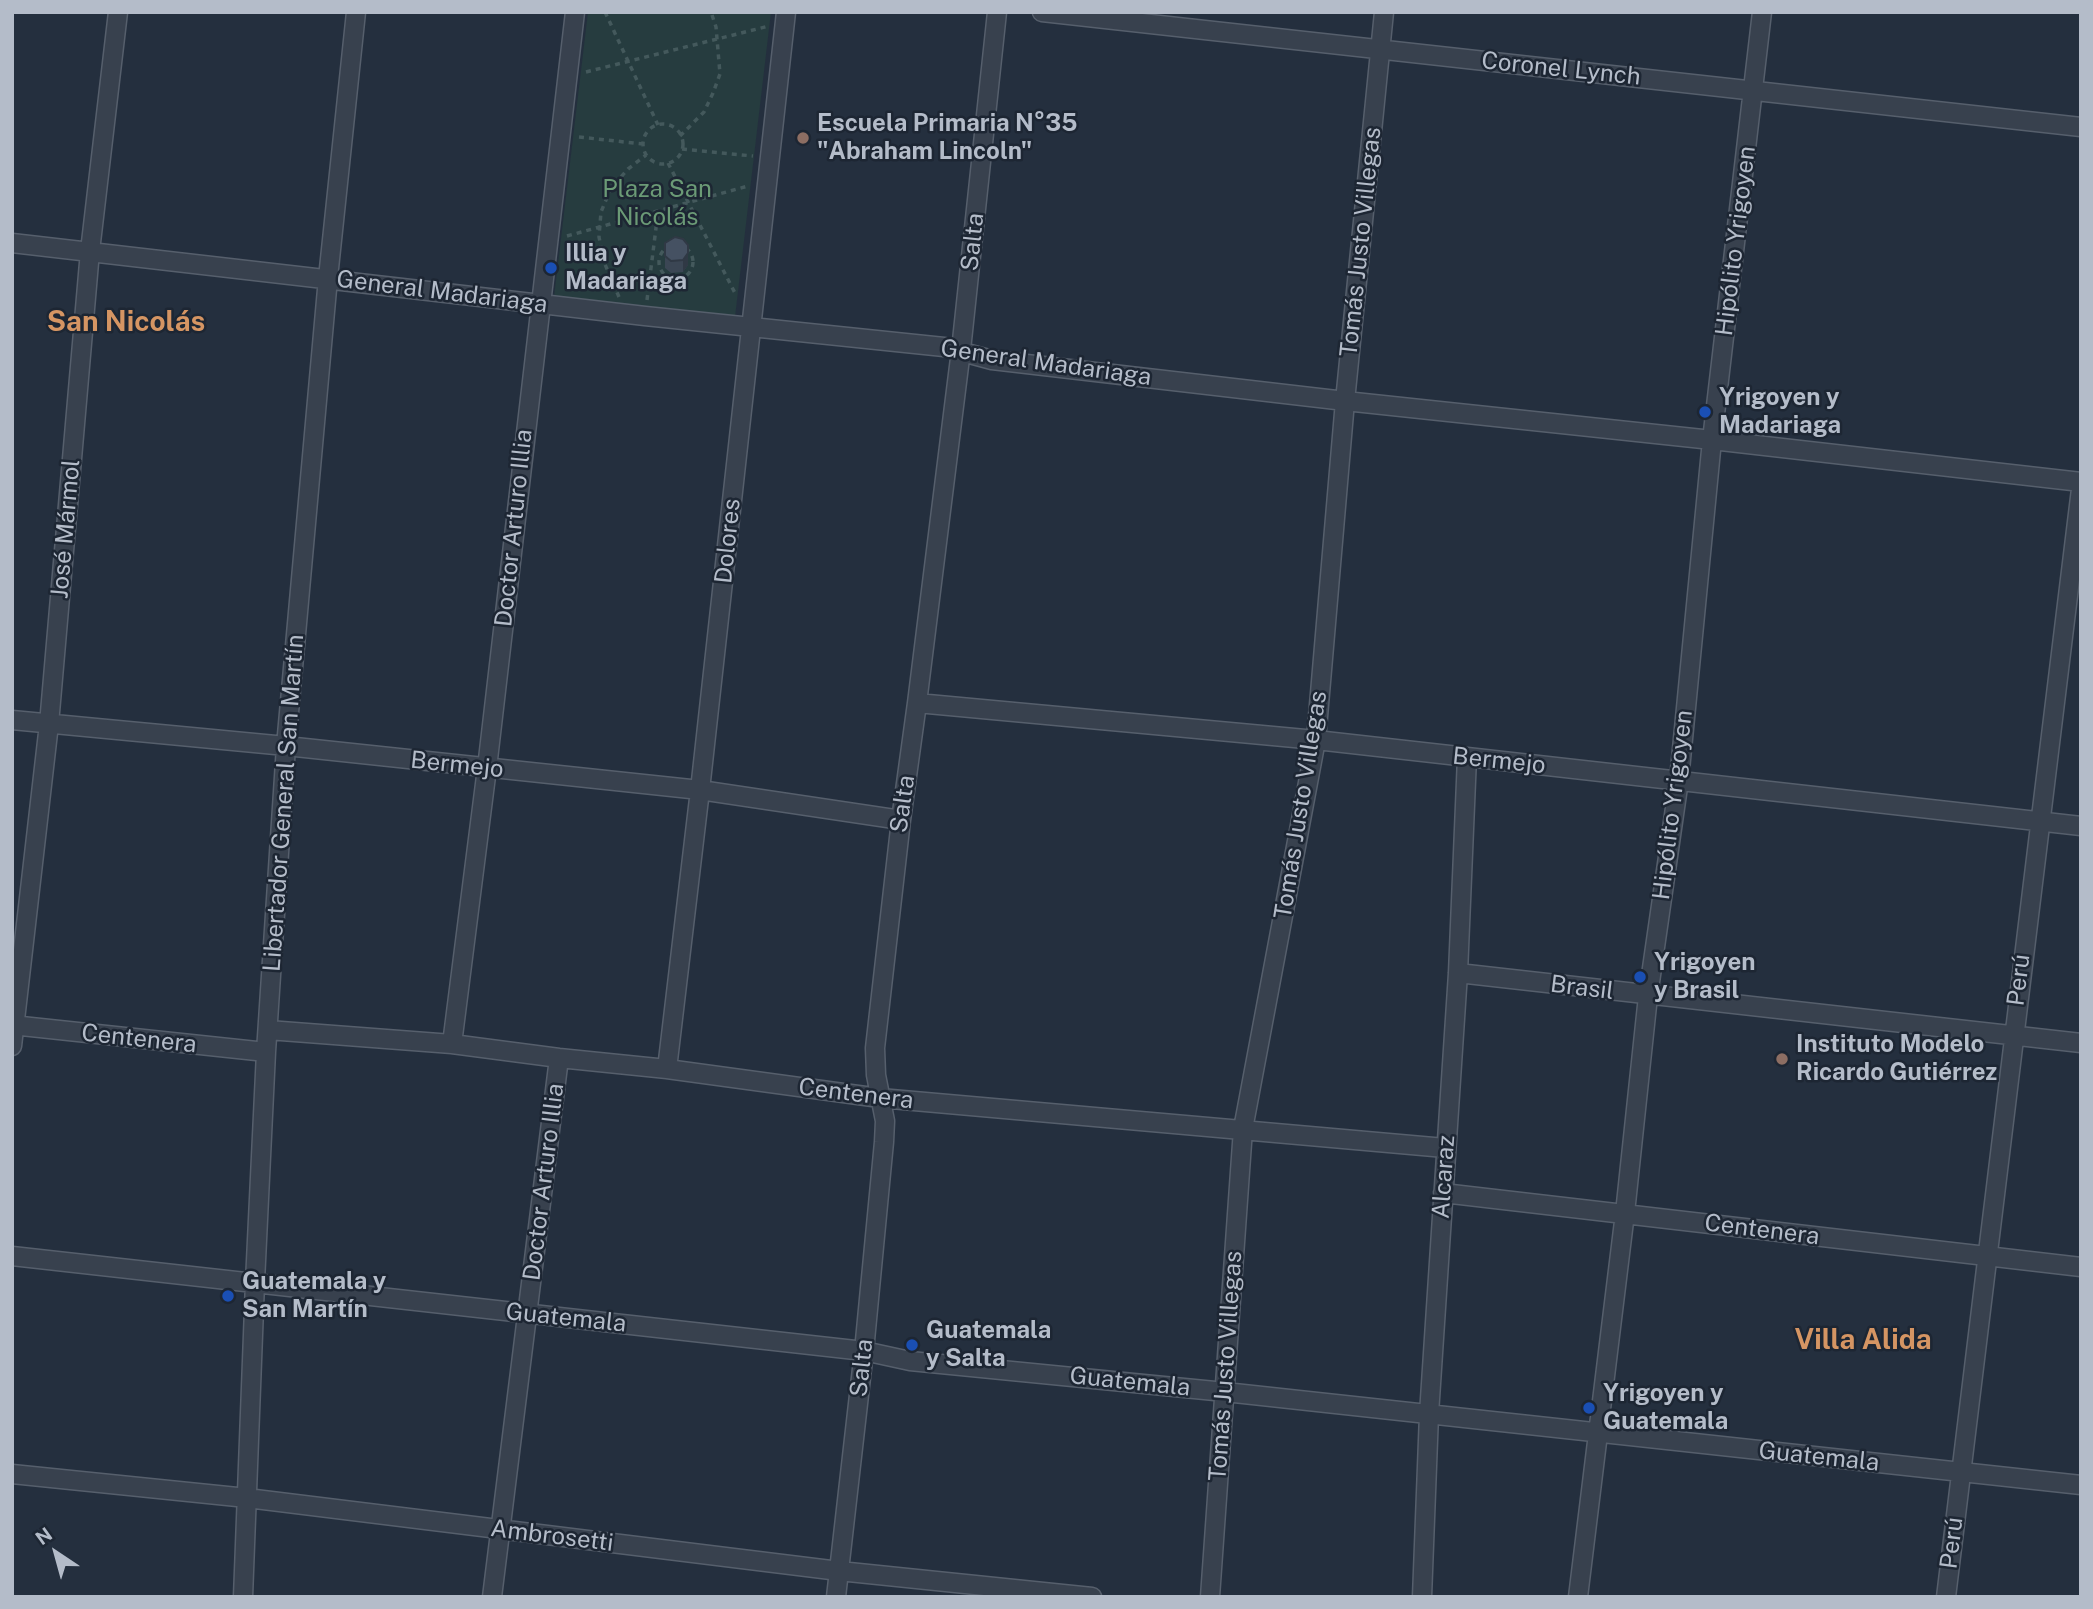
<!DOCTYPE html>
<meta charset="utf-8">
<style>
body{margin:0}
#map{position:relative;width:2093px;height:1609px;overflow:hidden;background:#242f3e;font-family:"Public Sans",sans-serif}
canvas{display:block}
.frame{position:absolute;inset:0;border:14px solid #b4bcc9;pointer-events:none}
.north{position:absolute;left:21px;top:1518px;width:70px;height:70px;-webkit-text-stroke:5px #1d2633;paint-order:stroke;rotate:324deg;font-size:19px;font-weight:700;line-height:28px;text-align:center;color:#b4bcc9}
.north::after{content:'';display:block;margin:auto;width:24px;height:32px;background:#b4bcc9;clip-path:polygon(50% 0,100% 100%,50% 72%,0 100%)}
</style>
<div id="map">
<canvas width="2093" height="1609"></canvas>
<div class="frame"></div>
<div class="north">N</div>
</div>
<script>
const context = document.querySelector('canvas').getContext('2d');
context.lineJoin = 'round';
function fillPath(path, color) {
  context.fillStyle = color;
  context.fill(path, 'evenodd');
}
function shape(rows) {
  const path = new Path2D();
  for (const r of rows) {
    if (r.length === 3) {
      path.moveTo(r[0] + r[2], r[1]);
      path.arc(r[0], r[1], r[2], 0, 2 * Math.PI);
      continue;
    }
    path.moveTo(r[0], r[1]);
    for (let i = 2; i < r.length; i += 2) path.lineTo(r[i], r[i + 1]);
  }
  return path;
}
function trace(path, color, width, dash) {
  context.strokeStyle = color;
  context.lineWidth = width;
  context.lineCap = dash ? 'butt' : 'round';
  context.setLineDash(dash || []);
  context.stroke(path);
}
function drawText(font, color, halo, rows, align = 'center') {
  context.font = font + ' "Public Sans",sans-serif';
  context.lineWidth = 5;
  context.setLineDash([]);
  context.textBaseline = 'middle';
  context.strokeStyle = halo;
  context.fillStyle = color;
  for (const [text, x, y, turn = 0] of rows) {
    context.save();
    context.translate(x, y);
    context.rotate((+turn || 0) * Math.PI / 180);
    context.textAlign = isNaN(turn) ? turn : align;
    if (halo) context.strokeText(text, 0, 0);
    context.fillText(text, 0, 0);
    context.restore();
  }
}
fillPath(shape([
 [588,12,771,12,735,317,554,297]
]), '#263c3f');
const street = shape([
 [1042,12,2081,127],
 [12,243,645,316,944,347,992,360,1345,401,1712,440,2081,482],
 [917,703,1316,740,2081,826],
 [12,720,286,746,700,790,901,820],
 [1458,973,2081,1043],
 [12,1025,266,1052],
 [268,1030,452,1044,559,1058,667,1069,880,1098,1445,1148],
 [452,1044,487,768,575,12],
 [12,1046,49,724,90,251,118,12],
 [667,1069,700,790,786,12],
 [1443,1193,2081,1267],
 [12,1256,864,1351,910,1361,1225,1392,2081,1485],
 [12,1474,247,1498,839,1571,1092,1597],
 [243,1597,255,1282,266,1052,286,746,328,278,356,12],
 [492,1597,559,1058],
 [836,1597,864,1351,884,1142,885,1121,876,1075,875,1048,901,820,917,703,961,350,997,12],
 [1210,1597,1243,1129,1316,740,1345,401,1384,12],
 [1422,1597,1429,1414,1458,973,1467,757],
 [1578,1597,1625,1213,1648,996,1679,780,1712,440,1762,12],
 [1946,1597,2081,489]
]);
trace(street, '#565f6c', 21);
trace(shape([
 [605,12,658,125],
 [586,72,769,26],
 [663,144,20],
 [680,136,704,112,713,93,720,74,716,27,711,12],
 [579,137,643,144],
 [682,149,753,156],
 [668,163,736,295],
 [567,236,748,186],
 [676,262,17],
 [619,297,604,262,599,237,601,212,611,188,628,169,646,155],
 [647,300,658,212]
]), '#44595c', 3.5, [5, 5]);
trace(street, '#38414e', 18);
fillPath(shape([
 [675,237,688,265,683,272,671,273,665,268,665,243]
]), '#3b4654');
fillPath(shape([
 [688,253,688,265,683,272,683,260]
]), '#303945');
const building = shape([
 [675,237,683,239,688,245,688,253,683,260,671,261,665,256,665,243,675,237]
]);
fillPath(building, '#455162');
trace(building, '#303945', 2);
for (const [x, y, r, color] of [
 [803,138,7,"#8d6e63"],
 [551,268,7,"#1a4fb4"],
 [1705,412,7,"#1a4fb4"],
 [1640,977,7,"#1a4fb4"],
 [1782,1059,7,"#8d6e63"],
 [228,1296,7,"#1a4fb4"],
 [912,1345,7,"#1a4fb4"],
 [1589,1408,7,"#1a4fb4"]
]) {
  const dot = new Path2D();
  dot.arc(x, y, r, 0, 2 * Math.PI);
  context.fillStyle = color;
  context.fill(dot);
  trace(dot, '#1d2633', 2.5);
}
drawText('24px', '#b4bcc9', '#1d2633', [
 ["Coronel Lynch",1561,69,6],
 ["Hipólito Yrigoyen",1736,241,-83],
 ["Salta",973,242,-84],
 ["Tomás Justo Villegas",1361,242,-84],
 ["General Madariaga",442,292,7],
 ["General Madariaga",1046,363,8],
 ["Doctor Arturo Illia",514,528,-84],
 ["José Mármol",66,529,-85],
 ["Dolores",728,541,-84],
 ["Bermejo",1499,761,6],
 ["Bermejo",457,765,6],
 ["Libertador General San Martín",284,803,-86],
 ["Salta",903,804,-82],
 ["Tomás Justo Villegas",1301,805,-81],
 ["Hipólito Yrigoyen",1673,805,-83],
 ["Perú",2019,980,-83],
 ["Brasil",1582,988,7],
 ["Centenera",139,1039,6],
 ["Centenera",856,1094,7],
 ["Alcaraz",1444,1177,-86],
 ["Doctor Arturo Illia",544,1182,-83],
 ["Centenera",1762,1230,7],
 ["Guatemala",566,1318,6],
 ["Tomás Justo Villegas",1226,1366,-86],
 ["Salta",862,1368,-84],
 ["Guatemala",1130,1382,6],
 ["Guatemala",1819,1457,6],
 ["Ambrosetti",552,1536,7],
 ["Perú",1952,1543,-83]
]);
drawText('bold 24px', '#b4bcc9', '#1d2633', [
 ["Escuela Primaria N°35",817,124],
 ["\"Abraham Lincoln\"",817,152],
 ["Illia y",565,254],
 ["Madariaga",565,282],
 ["Yrigoyen y",1719,398],
 ["Madariaga",1719,426],
 ["Yrigoyen",1654,963],
 ["y Brasil",1654,991],
 ["Instituto Modelo",1796,1045],
 ["Ricardo Gutiérrez",1796,1073],
 ["Guatemala y",242,1282],
 ["San Martín",242,1310],
 ["Guatemala",926,1331],
 ["y Salta",926,1359],
 ["Yrigoyen y",1603,1394],
 ["Guatemala",1603,1422]
], 'left');
drawText('24px', '#6b9a76', '#1d2633', [
 ["Plaza San",657,190],
 ["Nicolás",657,218]
]);
drawText('bold 28px', '#d59563', '#1d2633', [
 ["San Nicolás",126,322],
 ["Villa Alida",1863,1340]
]);
</script>
